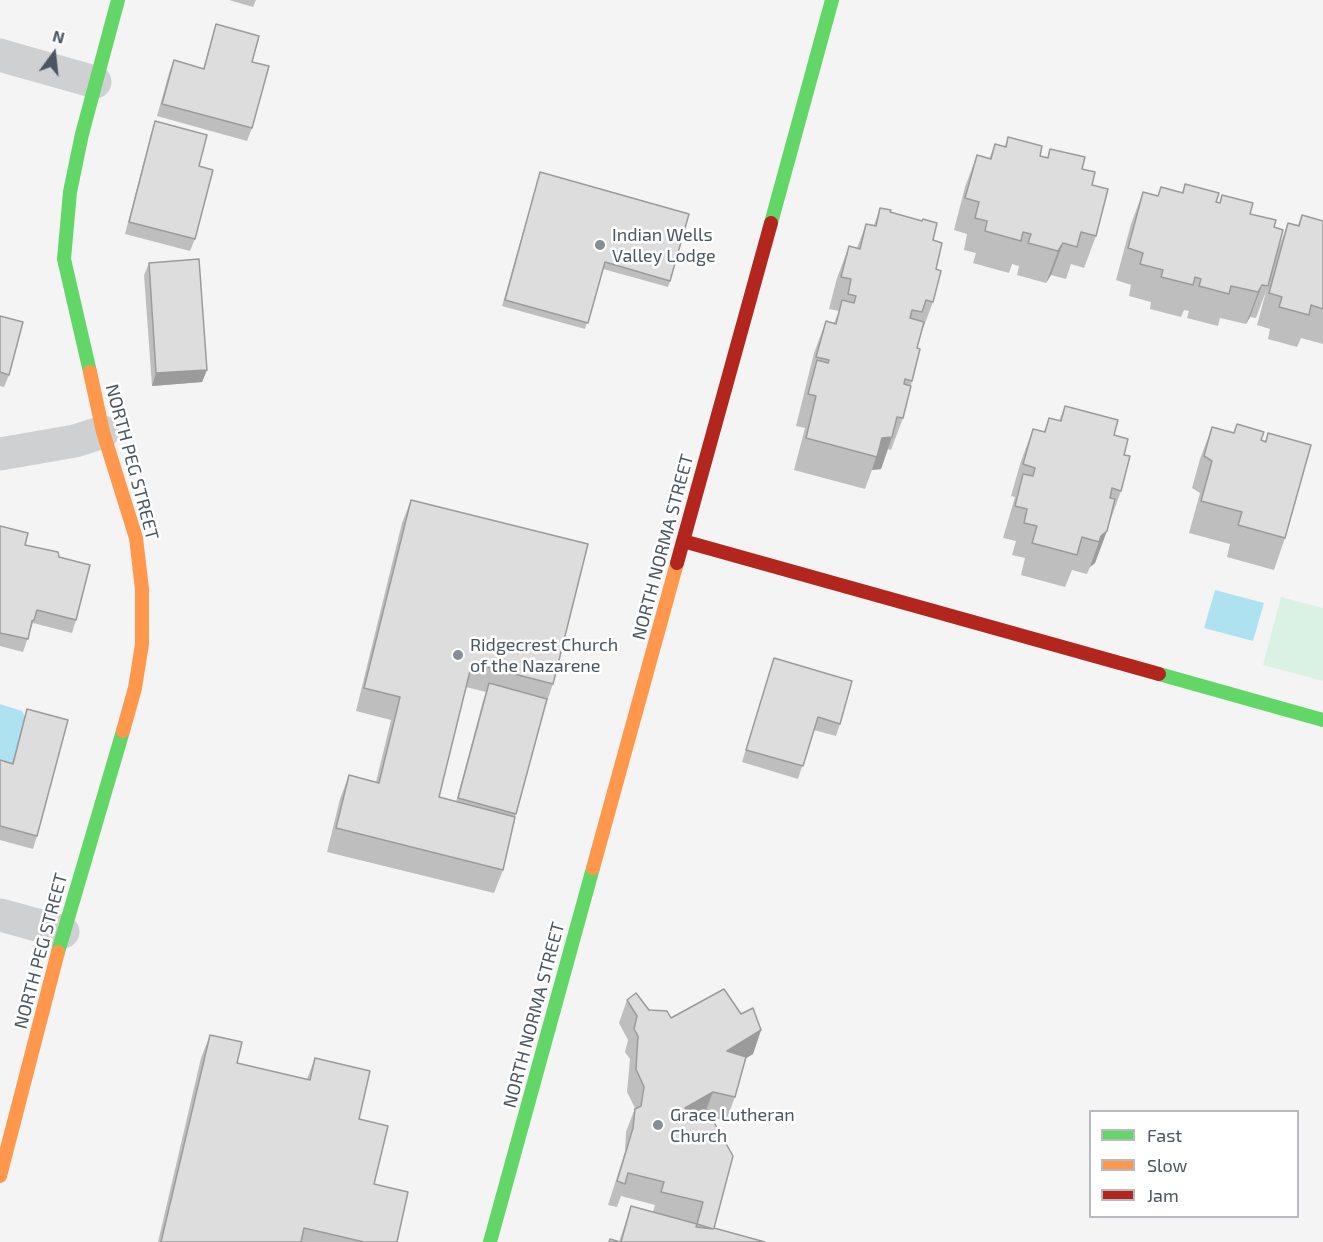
<!DOCTYPE html>
<style>
body{margin:0}
#map{position:relative;width:1323px;height:1242px;overflow:hidden;background:#f4f4f4;font-family:"Exo 2",sans-serif}
canvas{display:block}
.legend{position:absolute;left:1089px;top:1110px;width:210px;height:108px;box-sizing:border-box;background:#fff;border:2px solid #b7bbc0;margin:0;padding:8px 10px;list-style:none;font-size:18px;color:#4a5661}
.legend li{display:flex;align-items:center;gap:12px;height:30px}
.legend b{width:30px;border:2px solid #b7bbc0}
.north{position:absolute;left:24px;top:24px;width:60px;height:60px;-webkit-text-stroke:4px #fff;paint-order:stroke;rotate:15deg;font-size:16px;font-weight:700;line-height:24px;text-align:center;color:#4a5661}
.north::after{content:'';display:block;margin:auto;width:21px;height:27px;background:#4a5661;clip-path:polygon(50% 0,100% 100%,50% 72%,0 100%)}
</style>
<div id="map">
<canvas width="1323" height="1242"></canvas>
<ul class="legend">
<li><b style="height:8px;background:#63d668"></b>Fast</li>
<li><b style="height:8px;background:#ff974d"></b>Slow</li>
<li><b style="height:8px;background:#b3261e"></b>Jam</li>
</ul>
<div class="north">N</div>
</div>
<script>
const context = document.querySelector('canvas').getContext('2d');
context.lineJoin = 'round';
function fillPath(path, color) {
  context.fillStyle = color;
  context.fill(path, 'evenodd');
}
function shape(rows) {
  const path = new Path2D();
  for (const r of rows) {
    path.moveTo(r[0], r[1]);
    for (let i = 2; i < r.length; i += 2) path.lineTo(r[i], r[i + 1]);
  }
  return path;
}
function trace(path, color, width, dash) {
  context.strokeStyle = color;
  context.lineWidth = width;
  context.lineCap = dash ? 'butt' : 'round';
  context.setLineDash(dash || []);
  context.stroke(path);
}
function drawText(font, color, halo, rows, align = 'center') {
  context.font = font + ' "Exo 2",sans-serif';
  context.lineWidth = 5;
  context.setLineDash([]);
  context.textBaseline = 'middle';
  context.strokeStyle = halo;
  context.fillStyle = color;
  for (const [text, x, y, turn = 0] of rows) {
    context.save();
    context.translate(x, y);
    context.rotate((+turn || 0) * Math.PI / 180);
    context.textAlign = isNaN(turn) ? turn : align;
    if (halo) context.strokeText(text, 0, 0);
    context.fillText(text, 0, 0);
    context.restore();
  }
}
fillPath(shape([
 [1281,597,1323,608,1323,681,1263,665]
]), '#d9f2e3');
fillPath(shape([
 [1215,590,1264,603,1253,641,1204,628],
 [0,704,22,711,26,718,15,769,0,766]
]), '#aee2f0');
trace(shape([
 [0,55,95,82],
 [0,454,75,441,103,432],
 [0,915,63,932]
]), '#ced0d2', 33);
trace(shape([
 [771,223,832,0],
 [90,372,64,259,70,192,82,134,118,0],
 [1159,674,1323,720],
 [58,952,123,731],
 [490,1242,593,868]
]), '#63d668', 14);
trace(shape([
 [90,372,103,432,136,538,142,589,142,644,135,688,123,731],
 [593,868,677,563],
 [0,1176,58,952]
]), '#ff974d', 14);
trace(shape([
 [683,541,1159,674],
 [677,563,771,223]
]), '#b3261e', 14);
fillPath(shape([
 [229,0,256,0,253,7],
 [216,24,252,62,252,128,247,141,157,116,169,73,174,60,203,69],
 [155,121,199,166,195,239,190,251,125,234,151,134],
 [1008,137,1040,156,1047,158,1050,149,1082,169,1092,185,1096,236,1084,268,1071,264,1066,279,1051,275,1046,283,1017,275,1019,266,1012,264,1009,273,973,263,976,253,964,250,967,234,954,230,965,187,977,155,989,159,995,144,1005,146],
 [540,172,670,281,668,287,603,269,585,329,502,306],
 [1185,184,1216,202,1219,203,1222,195,1250,214,1274,227,1268,286,1256,318,1250,317,1246,324,1220,318,1218,326,1187,318,1189,311,1184,310,1181,317,1150,309,1151,302,1129,296,1131,285,1116,280,1131,224,1143,192,1158,196,1161,187,1182,193],
 [880,208,890,212,933,240,936,269,933,302,921,334,917,348,912,381,903,418,891,450,888,449,881,469,872,470,865,489,794,470,805,428,796,426,814,353,826,321,834,323,839,311,829,309,837,278,849,246,857,248,866,224,874,225],
 [1302,215,1323,221,1323,344,1301,338,1297,347,1268,339,1270,329,1257,325,1276,255,1288,223,1298,225],
 [149,263,207,370,202,382,152,386,144,275],
 [0,316,9,375,4,387,0,386],
 [1065,406,1114,435,1124,455,1121,491,1095,563,1090,567,1087,574,1072,570,1065,587,1021,575,1025,558,1012,555,1016,541,1003,538,1015,497,1011,496,1021,461,1033,429,1044,432,1049,418,1059,421],
 [1237,424,1261,440,1265,441,1268,433,1285,538,1274,570,1227,557,1230,544,1189,533,1200,493,1192,488,1200,459,1212,427,1234,433],
 [411,500,553,684,545,707,515,817,503,870,494,893,327,852,340,799,349,775,376,782,391,720,356,711,402,523],
 [466,687,486,692,483,701,456,802,439,797],
 [0,526,25,545,76,620,72,633,33,623,23,652,0,646],
 [774,658,840,724,836,736,814,730,798,779,742,762],
 [27,709,37,836,33,849,0,840,0,760,12,763,23,722],
 [627,1000,671,1018,741,1014,761,1030,753,1054,746,1058,735,1097,726,1121,711,1117,714,1228,765,1242,609,1242,619,1242,631,1206,653,1212,655,1205,621,1196,617,1207,608,1205,625,1152,626,1132,635,1108,627,1092,630,1059,625,1052,628,1040,619,1023],
 [210,1035,237,1063,307,1079,315,1058,359,1119,374,1184,397,1242,158,1242,201,1058]
]), '#bebebf');
fillPath(shape([
 [1063,243,1051,275,1046,283,1058,251],
 [1262,285,1250,317,1246,324,1258,292],
 [207,370,202,382,152,386,156,373],
 [892,437,881,469,872,470,882,438],
 [1107,531,1095,563,1090,567,1101,536],
 [761,1030,753,1054,718,1075,727,1051],
 [713,1092,704,1115,677,1132,685,1108]
]), '#9b9b9b');
const building = shape([
 [216,24,259,36,252,62,269,66,252,128,162,104,174,60,204,69,216,24],
 [155,121,207,135,199,166,213,170,195,239,129,222,155,121],
 [1008,137,1042,146,1040,156,1048,158,1050,149,1085,157,1082,169,1095,172,1092,185,1108,189,1096,236,1081,232,1077,247,1063,243,1058,251,1028,243,1031,234,1023,232,1021,241,985,231,987,221,975,218,979,202,965,198,977,155,991,159,995,144,1006,147,1008,137],
 [540,172,689,214,670,281,605,262,588,323,505,300,540,172],
 [1185,184,1219,193,1216,202,1220,203,1222,195,1253,203,1250,214,1276,220,1274,227,1283,230,1268,286,1262,285,1258,292,1231,286,1229,294,1199,286,1201,279,1195,277,1193,285,1161,277,1163,270,1140,264,1143,253,1128,248,1143,192,1158,196,1161,187,1183,193,1185,184],
 [880,208,891,210,890,212,922,221,923,219,937,223,933,240,942,243,936,269,941,271,933,302,926,300,922,312,912,310,910,318,924,322,917,348,920,349,912,381,905,379,904,384,911,386,903,418,897,417,892,437,882,438,877,457,806,438,816,396,808,394,817,360,828,363,829,360,816,357,826,321,836,324,842,300,854,303,856,296,848,294,851,279,841,277,849,246,860,249,866,224,876,226,880,208],
 [1302,215,1323,221,1323,309,1311,305,1309,315,1279,307,1282,297,1269,293,1288,223,1299,226,1302,215],
 [199,259,207,370,156,373,149,263,199,259],
 [0,316,23,322,9,375,0,372,0,316],
 [1065,406,1118,420,1114,435,1128,439,1124,455,1130,456,1121,491,1112,488,1110,498,1115,499,1107,531,1101,536,1099,542,1082,537,1077,555,1032,543,1037,526,1024,523,1027,509,1015,506,1023,474,1033,476,1035,468,1023,464,1033,429,1045,432,1049,418,1061,421,1065,406],
 [1237,424,1264,432,1261,440,1266,442,1268,433,1311,445,1285,538,1238,525,1242,512,1201,501,1212,461,1204,456,1212,427,1234,433,1237,424],
 [411,500,588,544,553,684,472,663,439,797,515,817,503,870,336,828,349,775,379,783,400,697,364,688,411,500],
 [0,526,28,533,25,545,58,552,59,557,90,565,76,620,37,610,34,620,32,621,28,639,0,633,0,526],
 [774,658,852,681,840,724,818,717,803,766,746,750,774,658],
 [489,683,547,699,516,814,458,798,489,683],
 [27,709,68,720,37,836,0,826,0,760,13,764,27,709],
 [724,989,741,1014,753,1008,761,1030,727,1051,746,1057,735,1097,713,1092,685,1108,695,1118,707,1110,733,1156,714,1228,765,1242,621,1242,631,1206,697,1224,703,1202,661,1192,664,1182,628,1173,625,1184,617,1181,633,1128,635,1109,641,1106,644,1087,636,1069,638,1036,634,1029,637,1016,627,1000,636,993,649,1010,667,1011,671,1018,724,989],
 [697,1224,713,1229,696,1227,697,1224],
 [210,1035,242,1042,237,1063,310,1080,315,1058,370,1071,359,1119,388,1126,374,1184,408,1192,397,1242,364,1242,304,1228,301,1242,161,1242,210,1035],
 [610,1239,620,1242,609,1242,610,1239]
]);
fillPath(building, '#ddddde');
trace(building, '#9b9b9b', 1.5);
for (const [x, y, r, color] of [
 [600,245,6,"#868d94"],
 [458,655,6,"#868d94"],
 [658,1125,6,"#868d94"]
]) {
  const dot = new Path2D();
  dot.arc(x, y, r, 0, 2 * Math.PI);
  context.fillStyle = color;
  context.fill(dot);
  trace(dot, '#fff', 2);
}
drawText('18px', '#4a5661', '#fff', [
 ["Indian Wells",612,235],
 ["Valley Lodge",612,256],
 ["Ridgecrest Church",470,645],
 ["of the Nazarene",470,666],
 ["Grace Lutheran",670,1115],
 ["Church",670,1136]
], 'left');
drawText('18px', '#4a5661', '#fff', [
 ["NORTH PEG STREET",132,462,75],
 ["NORTH NORMA STREET",663,547,-75],
 ["NORTH PEG STREET",41,951,-75],
 ["NORTH NORMA STREET",534,1015,-75]
]);
</script>
